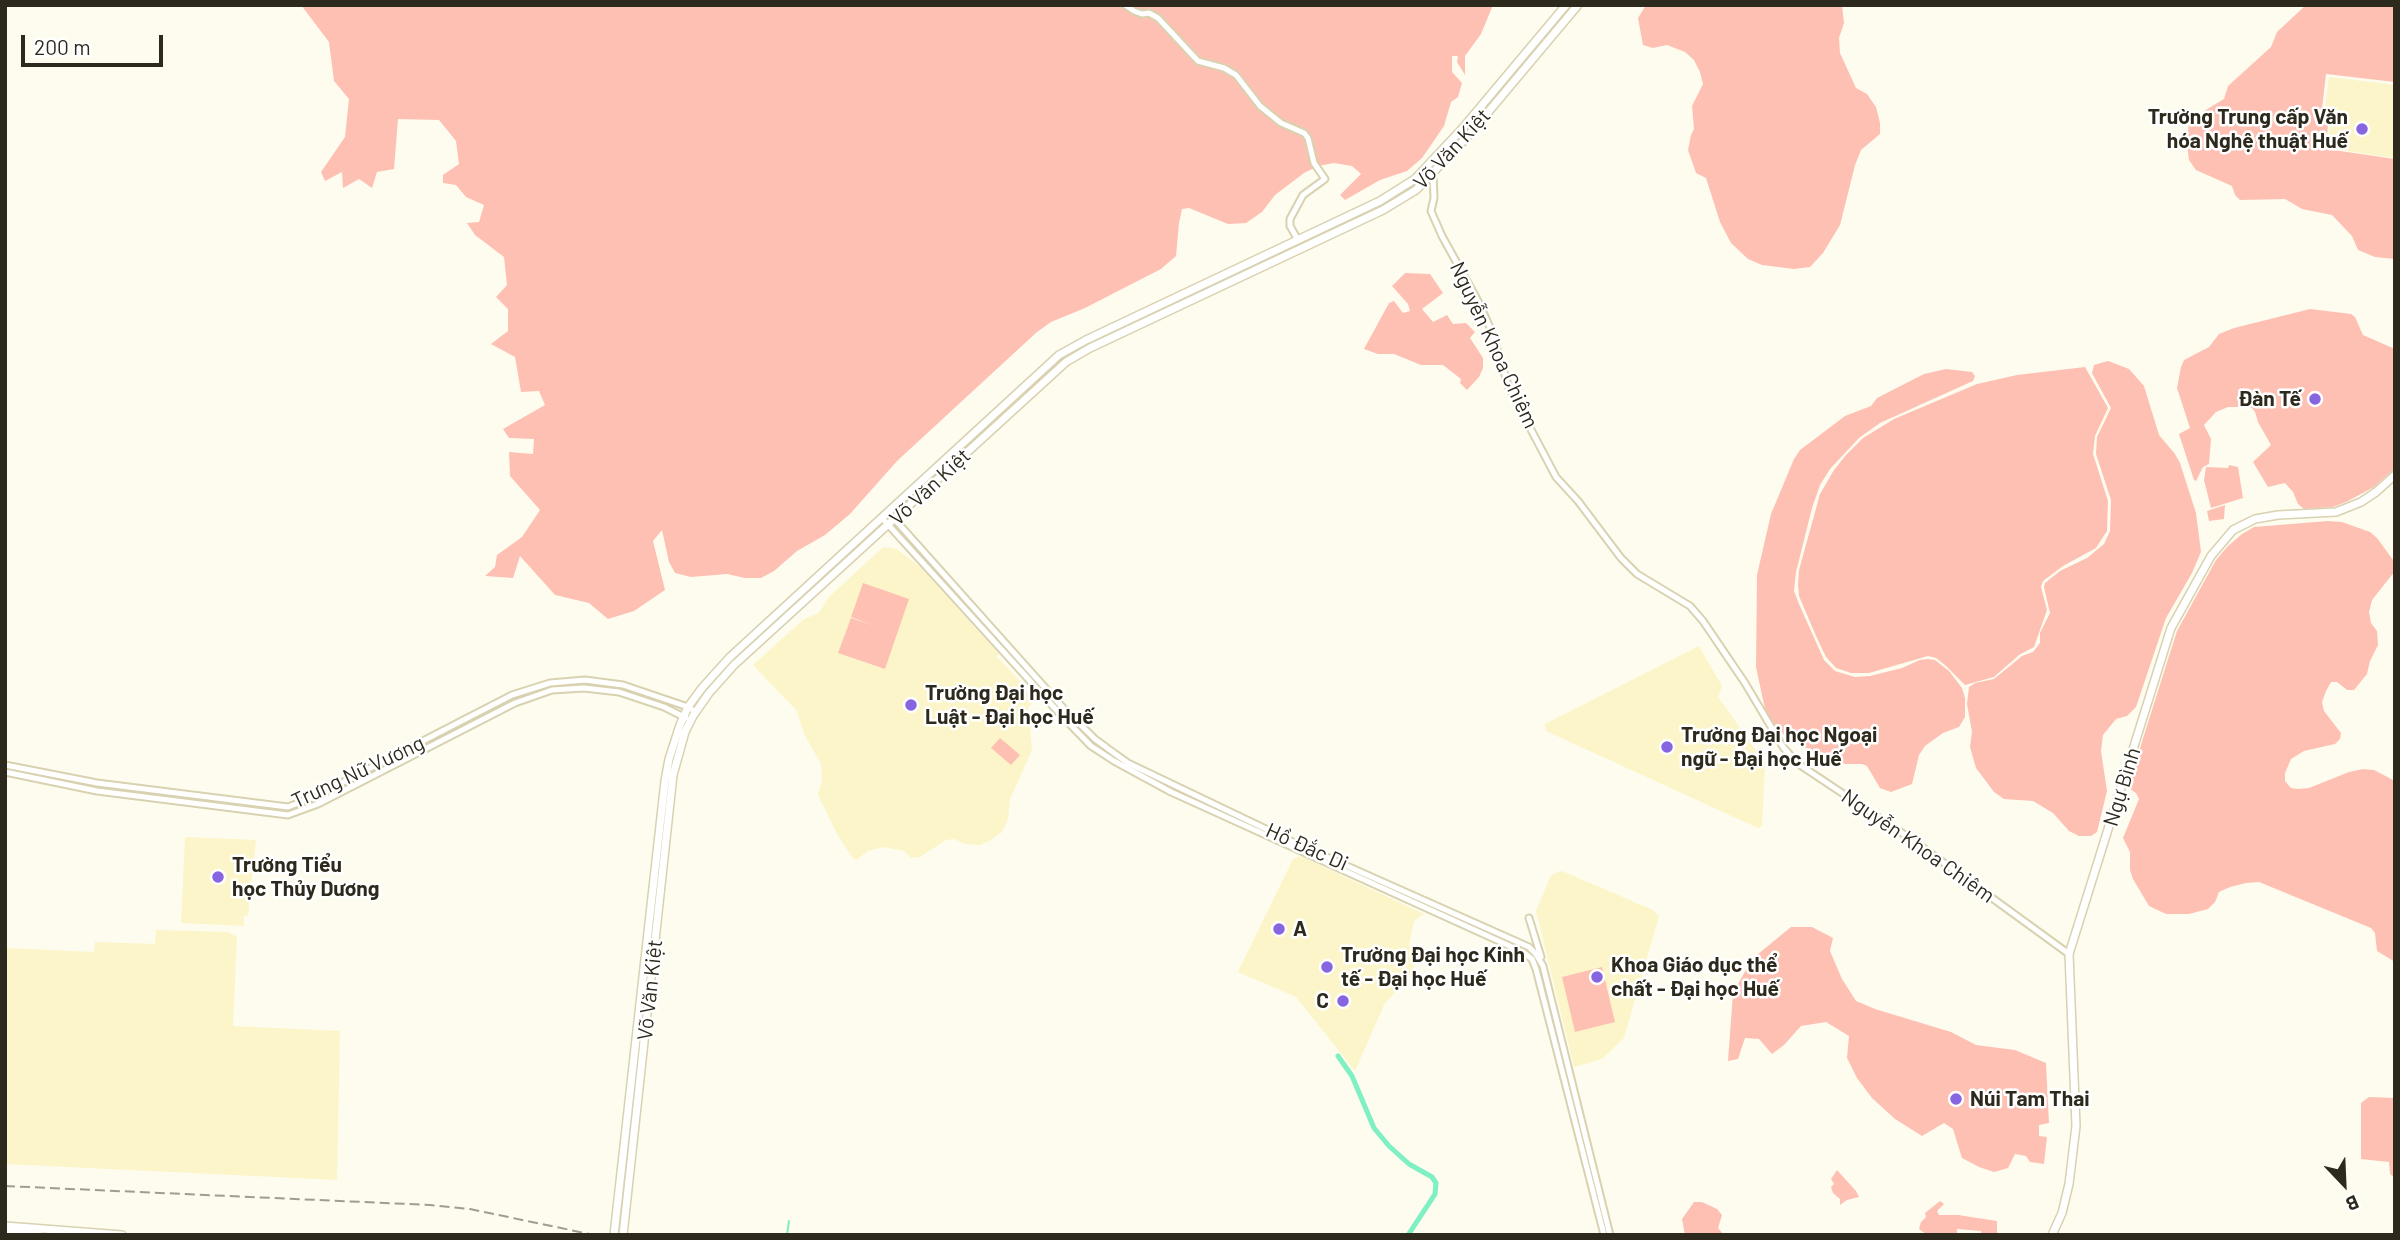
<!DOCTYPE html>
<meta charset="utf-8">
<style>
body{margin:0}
#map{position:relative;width:2400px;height:1240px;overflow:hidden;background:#fefcee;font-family:Barlow,sans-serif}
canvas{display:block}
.frame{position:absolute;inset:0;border:7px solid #2d2a1d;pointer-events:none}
.north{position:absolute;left:2309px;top:1149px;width:70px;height:70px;-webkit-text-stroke:5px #fff;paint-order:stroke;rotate:157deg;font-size:19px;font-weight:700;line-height:28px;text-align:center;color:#2d2a1d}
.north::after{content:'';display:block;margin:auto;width:24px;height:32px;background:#2d2a1d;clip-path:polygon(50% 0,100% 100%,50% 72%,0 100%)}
.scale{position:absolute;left:21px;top:35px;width:142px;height:32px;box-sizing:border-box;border:4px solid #2d2a1d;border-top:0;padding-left:9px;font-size:21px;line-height:24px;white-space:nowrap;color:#2d2a1d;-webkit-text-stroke:5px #fff;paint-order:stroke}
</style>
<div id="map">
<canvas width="2400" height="1240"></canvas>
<div class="frame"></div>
<div class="north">B</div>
<div class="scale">200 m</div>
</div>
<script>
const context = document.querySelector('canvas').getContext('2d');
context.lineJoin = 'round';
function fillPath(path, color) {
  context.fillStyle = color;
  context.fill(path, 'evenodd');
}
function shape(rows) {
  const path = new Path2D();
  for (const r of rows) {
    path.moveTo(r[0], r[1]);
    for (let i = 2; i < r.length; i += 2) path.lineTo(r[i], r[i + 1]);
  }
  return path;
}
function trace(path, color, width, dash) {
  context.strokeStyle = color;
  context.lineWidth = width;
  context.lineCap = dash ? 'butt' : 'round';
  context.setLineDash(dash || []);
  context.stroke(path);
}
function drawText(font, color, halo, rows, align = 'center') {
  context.font = font + ' Barlow,sans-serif';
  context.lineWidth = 5;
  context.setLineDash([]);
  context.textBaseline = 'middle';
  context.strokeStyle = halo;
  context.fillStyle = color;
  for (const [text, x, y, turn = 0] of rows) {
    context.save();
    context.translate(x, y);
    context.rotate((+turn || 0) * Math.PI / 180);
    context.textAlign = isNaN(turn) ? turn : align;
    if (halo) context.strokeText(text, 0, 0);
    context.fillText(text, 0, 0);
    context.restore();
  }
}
fillPath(shape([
 [2329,77,2395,85,2395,158,2327,148,2332,110,2325,108],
 [883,547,897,549,920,567,999,654,997,657,1021,682,1033,702,1028,708,1032,750,1010,799,1008,819,1002,832,991,840,980,845,965,844,954,839,946,840,920,857,911,858,904,851,884,847,868,851,856,860,852,857,837,834,818,795,822,780,821,764,804,734,797,711,753,665,804,619,819,613,829,597],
 [1699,646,1722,686,1718,697,1765,763,1762,826,1758,828,1546,731,1545,724],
 [185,837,256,840,248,915,244,916,244,926,181,923],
 [1300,856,1424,914,1414,921,1409,945,1415,962,1412,972,1384,1005,1355,1071,1296,997,1238,972,1293,859],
 [1562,871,1653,910,1659,916,1624,1038,1602,1059,1574,1067,1536,911,1551,875],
 [156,930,228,932,237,937,233,1026,340,1031,337,1180,5,1164,5,1018,7,1017,5,948,94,952,95,942,155,944]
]), '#fcf5c9');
fillPath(shape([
 [301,5,1493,5,1481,34,1465,56,1465,75,1457,62,1458,56,1452,56,1452,72,1462,83,1458,97,1451,102,1444,126,1422,158,1407,171,1380,180,1345,200,1340,195,1361,174,1352,166,1334,163,1318,166,1304,173,1275,195,1262,212,1246,223,1228,224,1189,208,1182,209,1179,223,1176,256,1161,269,1085,308,1051,322,1037,332,897,461,850,514,825,535,797,551,774,571,761,578,745,578,727,574,691,577,675,573,669,562,662,530,653,541,665,590,634,611,608,619,589,603,555,595,520,556,513,578,485,576,495,567,497,555,522,537,540,510,510,476,509,452,533,454,534,439,509,438,503,429,545,405,539,391,521,392,515,357,491,344,508,331,508,309,496,297,507,285,504,257,475,235,467,223,479,222,484,205,466,197,456,185,443,183,443,175,459,164,456,141,439,120,398,119,394,169,377,172,372,188,359,179,343,188,342,172,325,181,321,172,345,137,349,99,334,81,329,42],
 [1646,5,1842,5,1844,23,1839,38,1840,53,1856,88,1867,94,1876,107,1880,123,1880,134,1861,150,1855,165,1840,225,1823,253,1810,267,1794,269,1762,265,1748,259,1731,243,1720,222,1706,178,1696,173,1688,150,1691,135,1694,129,1692,106,1703,84,1700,72,1694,60,1685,52,1667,45,1653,48,1643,45,1638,18],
 [2306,5,2395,5,2395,82,2326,74,2322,109,2329,112,2326,149,2395,159,2395,259,2375,257,2358,250,2352,236,2332,215,2302,209,2285,199,2240,200,2235,195,2232,186,2196,170,2189,160,2187,144,2189,120,2224,99,2228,86,2271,47,2277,32],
 [1405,273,1430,274,1443,293,1422,309,1433,322,1447,315,1453,324,1466,323,1475,332,1470,338,1483,358,1483,368,1479,377,1467,390,1460,383,1461,379,1443,365,1421,365,1394,354,1378,354,1364,349,1389,303,1394,301,1403,313,1410,311,1408,304,1392,286],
 [2310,309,2351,314,2355,317,2363,335,2395,349,2393,470,2374,487,2346,502,2333,507,2304,509,2298,504,2293,492,2285,483,2268,487,2253,462,2271,445,2258,422,2255,412,2252,408,2241,407,2228,407,2216,412,2204,425,2211,439,2209,464,2203,467,2196,481,2194,480,2179,434,2190,428,2177,388,2181,367,2184,360,2209,347,2219,334,2234,328],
 [2108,361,2129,369,2144,386,2159,435,2175,454,2180,463,2196,513,2201,552,2192,573,2166,618,2136,707,2127,716,2116,719,2103,735,2101,751,2107,791,2097,832,2091,836,2079,836,2069,831,2053,813,2033,801,2004,799,1994,792,1976,768,1970,747,1972,732,1967,704,1969,687,1975,683,1994,679,2022,656,2033,652,2040,643,2040,633,2050,613,2044,587,2045,583,2060,571,2087,558,2104,544,2110,531,2111,500,2096,454,2097,437,2111,408,2092,373,2094,365],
 [2085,367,2108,408,2095,436,2093,454,2108,501,2107,531,2096,548,2063,566,2043,581,2041,587,2047,610,2034,647,2019,655,1994,677,1965,685,1945,665,1936,658,1928,656,1869,673,1851,673,1836,668,1826,657,1816,636,1799,596,1798,585,1799,570,1820,494,1834,470,1846,455,1863,438,1894,419,1977,384,2017,375],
 [1946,369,1972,372,1975,376,1973,381,1880,423,1859,438,1830,469,1820,485,1812,508,1796,572,1794,591,1799,604,1824,660,1835,671,1855,677,1870,676,1902,668,1920,660,1928,659,1935,660,1949,671,1962,688,1965,698,1965,717,1959,727,1943,733,1925,746,1919,755,1912,784,1891,792,1880,788,1867,766,1862,764,1845,764,1804,747,1777,730,1771,723,1765,709,1756,667,1757,575,1771,514,1794,459,1800,450,1845,416,1871,406,1877,398,1924,374],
 [2229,465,2238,467,2243,498,2211,508,2204,480,2206,467,2228,468],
 [2225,505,2224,519,2209,521,2207,511],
 [2328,521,2342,522,2370,532,2377,538,2393,560,2395,571,2372,600,2369,612,2371,623,2377,631,2378,645,2370,661,2367,674,2354,690,2347,690,2337,682,2331,682,2326,691,2322,702,2324,711,2341,733,2340,739,2335,744,2304,751,2291,759,2285,773,2285,781,2291,788,2298,789,2309,788,2349,772,2363,769,2374,770,2395,781,2395,962,2377,951,2375,933,2371,928,2259,882,2246,883,2230,887,2219,892,2215,902,2208,909,2189,914,2166,914,2149,906,2133,879,2130,870,2130,852,2123,838,2139,799,2136,793,2130,789,2129,783,2169,656,2177,631,2216,560,2228,546,2242,534,2254,527],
 [863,583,909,599,885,669,838,653,851,618,875,626,851,617],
 [1000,738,1020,755,1011,765,991,748],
 [1791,927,1812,927,1833,938,1830,951,1842,979,1856,1001,1875,1009,1951,1032,1976,1045,2015,1050,2046,1063,2049,1123,2039,1125,2039,1136,2047,1137,2044,1164,2030,1162,2026,1156,2015,1154,2008,1168,1994,1172,1979,1167,1962,1158,1953,1129,1944,1123,1922,1136,1895,1119,1872,1098,1857,1078,1847,1058,1849,1036,1826,1022,1801,1026,1784,1045,1772,1054,1759,1039,1745,1038,1738,1059,1728,1061,1733,993,1752,959],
 [1602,967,1615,1022,1575,1032,1562,977],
 [2369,1097,2395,1098,2395,1178,2390,1174,2389,1162,2361,1159,2361,1103],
 [1837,1170,1856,1191,1859,1197,1847,1200,1840,1205,1840,1199,1833,1193,1831,1187,1834,1184,1831,1179],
 [1940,1201,1944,1204,1937,1211,1939,1215,1958,1215,1997,1221,1997,1232,2000,1235,1981,1235,1981,1231,1957,1229,1957,1235,1927,1235,1919,1229,1921,1222,1926,1217,1925,1213],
 [1694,1202,1702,1202,1717,1209,1722,1215,1718,1228,1724,1235,1685,1235,1682,1219]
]), '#fec0b3');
trace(shape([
 [787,1235,789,1221]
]), '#7fefc4', 2);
trace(shape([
 [1338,1056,1352,1076,1374,1128,1389,1146,1409,1164,1432,1177,1436,1183,1435,1194,1408,1235]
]), '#7fefc4', 5);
const tertiary = shape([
 [1125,5,1134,11,1142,14,1149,13,1158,18,1198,61,1224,68,1236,75,1260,106,1281,123,1304,133,1308,138,1314,163,1325,179,1303,195,1290,219,1290,226,1298,240],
 [1433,173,1434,198,1431,211,1442,236,1479,303,1491,330,1509,388,1556,477,1578,501,1621,558,1637,574,1690,606,1703,621,1745,683,1783,747,1797,763,1911,839,2069,954],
 [889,513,1065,710,1095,739,1114,753,1128,763,1174,785,1291,841,1529,947,1536,954,1543,966,1610,1235],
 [883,519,1060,714,1091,746,1114,761,1171,792,1523,952,1532,959,1536,969,1604,1235],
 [5,765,97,783,288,807,314,797,512,695,550,683,585,680,623,685,688,707,696,712],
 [5,772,97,791,288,815,318,804,515,703,552,690,584,688,619,692,664,707,686,718],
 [1529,918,1541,957]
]);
const primary = shape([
 [5,1226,122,1235],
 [5,1232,38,1235],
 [614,1235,665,781,669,759,680,725,688,707,702,688,729,658,1059,355,1086,340,1380,201,1415,179,1462,129,1566,5],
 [623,1235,673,775,685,732,693,716,709,693,734,665,1066,362,1090,348,1383,210,1416,190,1469,135,1578,5]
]);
const trunk = shape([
 [2052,1235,2062,1213,2069,1184,2076,1126,2069,954,2171,628,2211,556,2233,530,2255,519,2278,515,2336,512,2361,502,2376,492,2395,475]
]);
trace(tertiary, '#d8d2b0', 9);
trace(primary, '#d8d2b0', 10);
trace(trunk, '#d8d2b0', 10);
trace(tertiary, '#fff', 5);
trace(primary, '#fff', 7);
trace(trunk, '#fff', 7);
trace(shape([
 [5,1186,430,1205,470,1209,594,1235]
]), '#9f9d8f', 2, [10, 5]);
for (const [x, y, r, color] of [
 [2362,129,7,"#8765e0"],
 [2315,399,7,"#8765e0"],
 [911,705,7,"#8765e0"],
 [1667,747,7,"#8765e0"],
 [218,877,7,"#8765e0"],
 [1279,929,7,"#8765e0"],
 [1327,967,7,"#8765e0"],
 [1597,977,7,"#8765e0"],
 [1343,1001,7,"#8765e0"],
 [1956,1099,7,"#8765e0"]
]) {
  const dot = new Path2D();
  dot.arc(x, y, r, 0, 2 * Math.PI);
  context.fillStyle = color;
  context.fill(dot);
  trace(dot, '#fff', 2.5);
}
drawText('bold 21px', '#2d2a1d', '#fff', [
 ["Trường Trung cấp Văn",2348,117,"right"],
 ["hóa Nghệ thuật Huế",2348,141,"right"],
 ["Đàn Tế",2301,399,"right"],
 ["Trường Đại học",925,693],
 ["Luật - Đại học Huế",925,717],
 ["Trường Đại học Ngoại",1681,735],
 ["ngữ - Đại học Huế",1681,759],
 ["Trường Tiểu",232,865],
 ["học Thủy Dương",232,889],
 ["A",1293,929],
 ["Trường Đại học Kinh",1341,955],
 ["tế - Đại học Huế",1341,979],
 ["Khoa Giáo dục thể",1611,965],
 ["chất - Đại học Huế",1611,989],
 ["C",1329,1001,"right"],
 ["Núi Tam Thai",1970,1099]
], 'left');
drawText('21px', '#2d2a1d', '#fff', [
 ["Võ Văn Kiệt",1452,149,-47],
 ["Nguyễn Khoa Chiêm",1494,345,65],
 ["Võ Văn Kiệt",930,487,-43],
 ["Trưng Nữ Vương",358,772,-25],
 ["Ngự Bình",2122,787,-73],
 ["Nguyễn Khoa Chiêm",1918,846,35],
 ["Hồ Đắc Di",1307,847,24],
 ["Võ Văn Kiệt",650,990,-84]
]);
</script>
